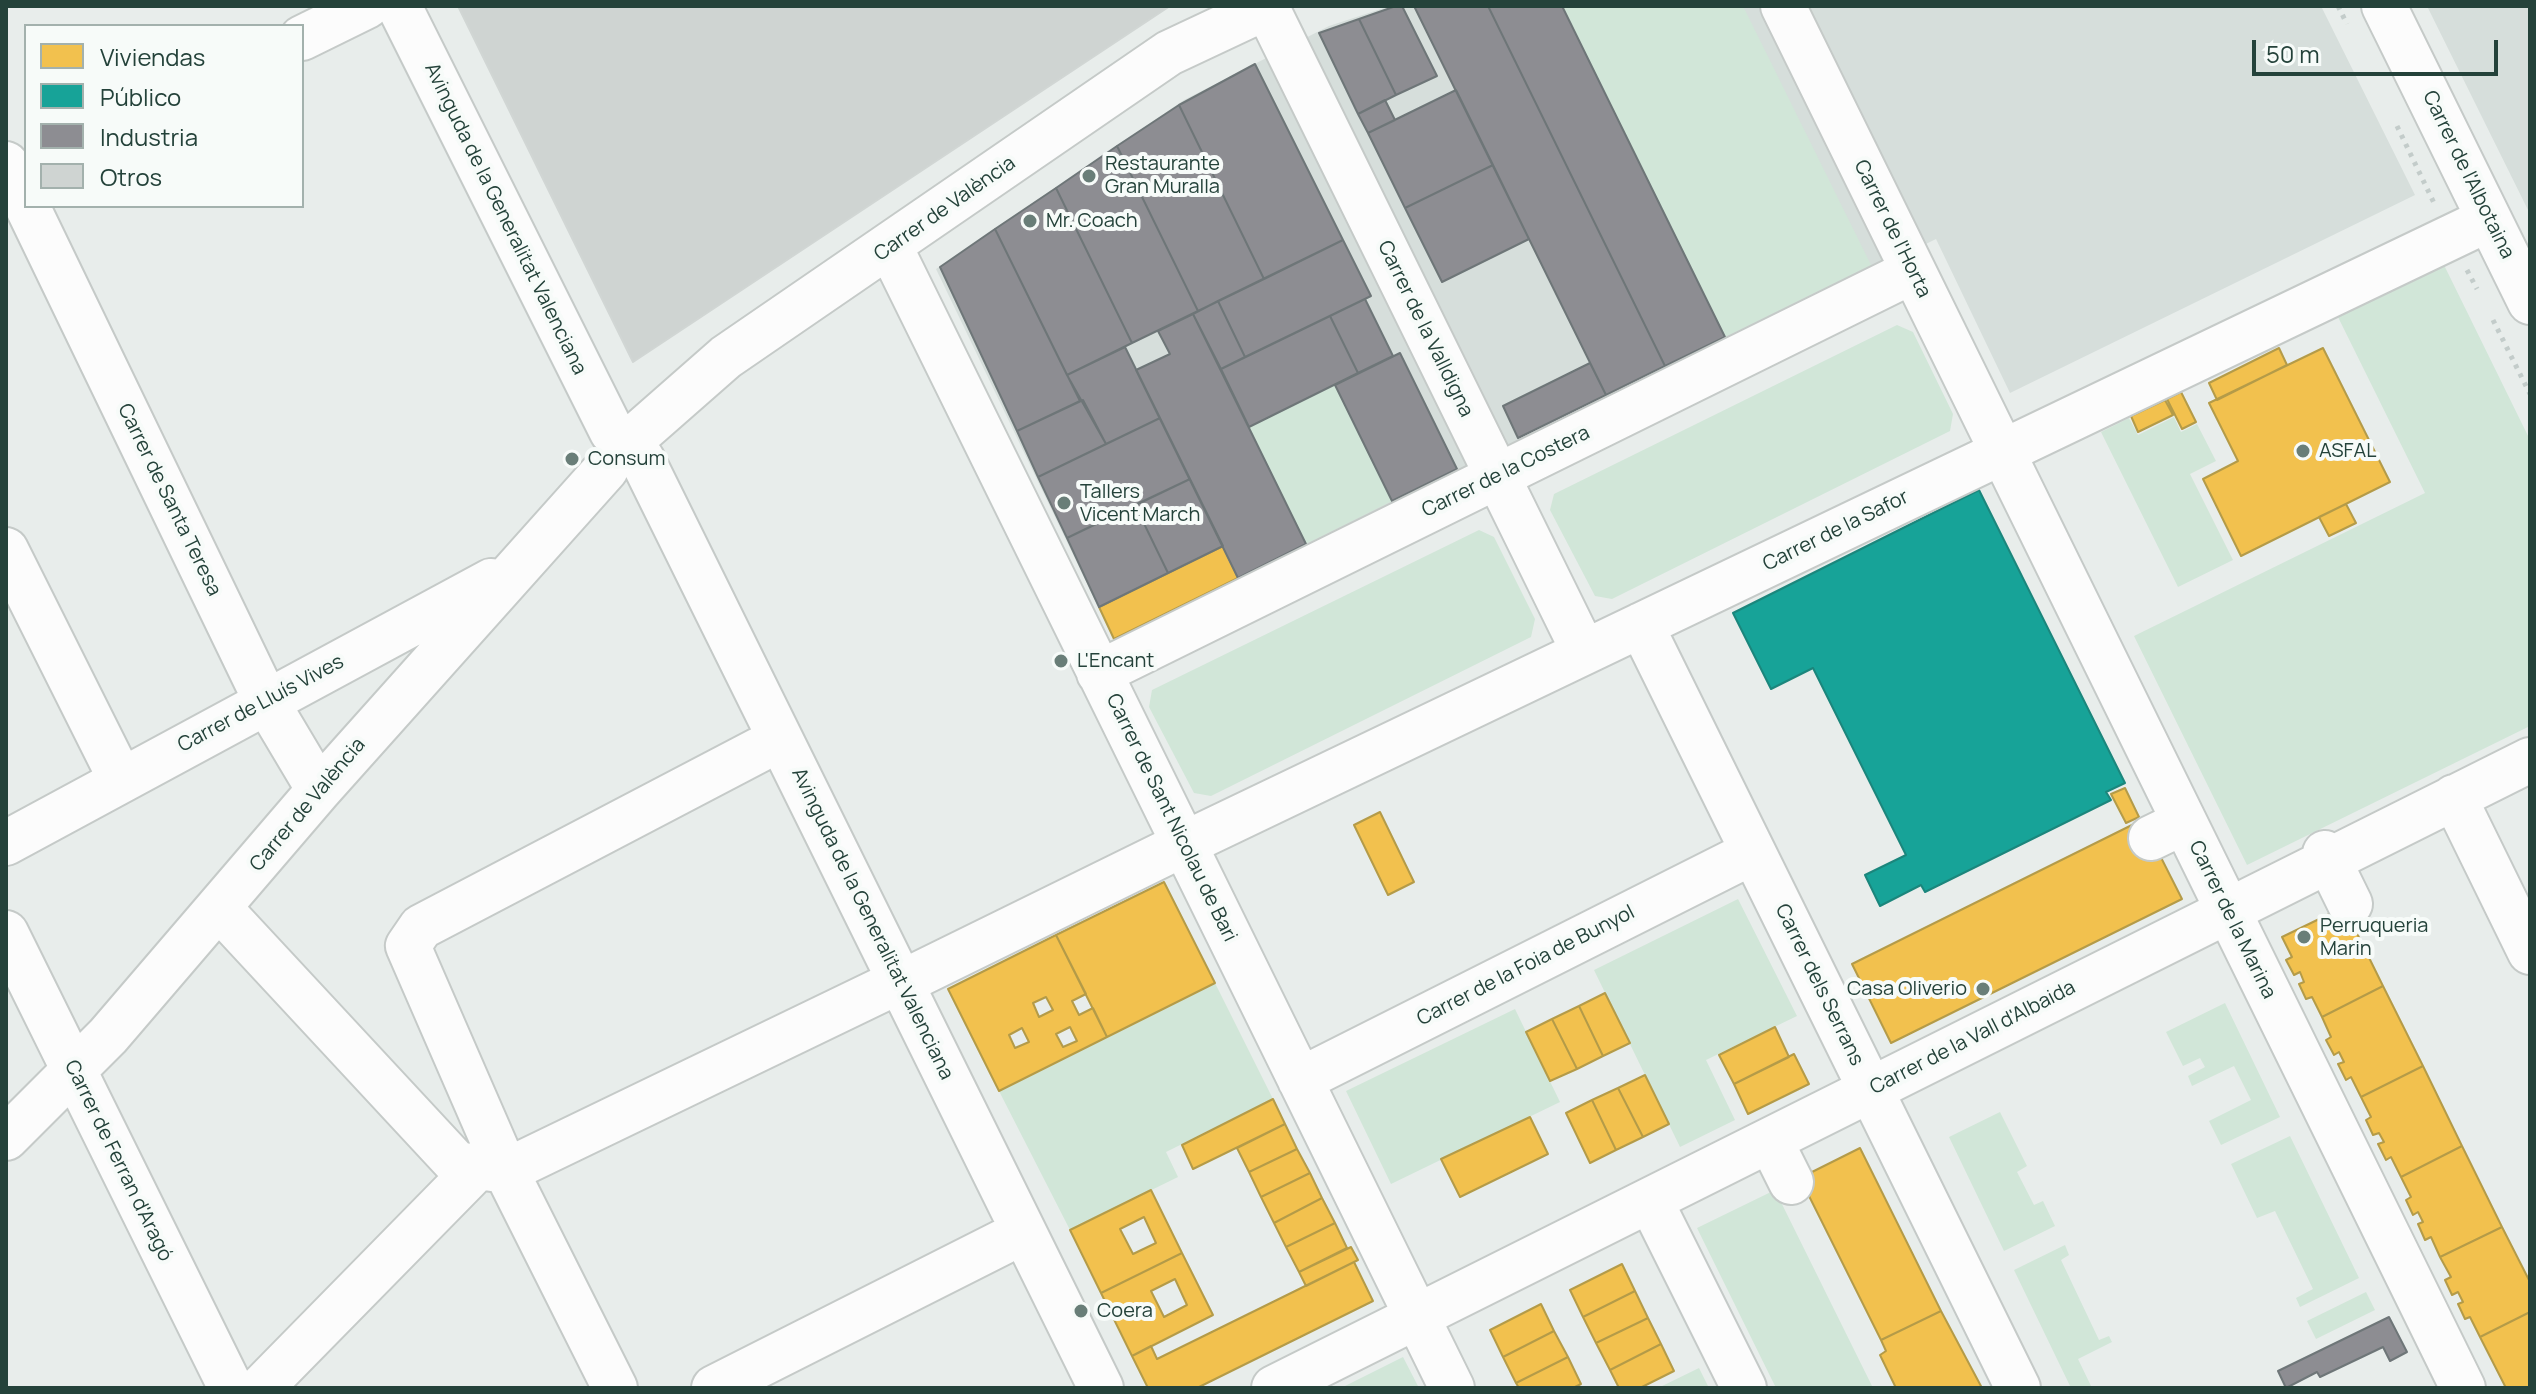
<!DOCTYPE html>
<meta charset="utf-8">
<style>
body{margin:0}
#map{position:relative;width:2536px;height:1394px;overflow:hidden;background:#e8edeb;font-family:Manrope,sans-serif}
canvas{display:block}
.frame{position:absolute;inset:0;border:8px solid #24423a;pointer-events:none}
.legend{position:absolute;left:24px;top:24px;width:280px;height:184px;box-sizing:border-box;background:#f7fbf9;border:2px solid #a3b1ad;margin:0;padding:10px 14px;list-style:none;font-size:24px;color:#24423a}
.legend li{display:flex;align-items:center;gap:16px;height:40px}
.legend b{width:40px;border:2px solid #a3b1ad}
.scale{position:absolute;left:2252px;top:40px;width:246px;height:36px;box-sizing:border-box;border:4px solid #24423a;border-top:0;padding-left:10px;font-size:24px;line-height:28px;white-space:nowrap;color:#24423a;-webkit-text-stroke:6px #f7fbf9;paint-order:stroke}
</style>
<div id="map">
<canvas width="2536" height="1394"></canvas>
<div class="frame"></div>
<ul class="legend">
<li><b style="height:22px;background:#f2c14e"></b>Viviendas</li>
<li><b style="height:22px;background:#17a398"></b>Público</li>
<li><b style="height:22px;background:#8d8d92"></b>Industria</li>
<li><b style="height:22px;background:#cfd4d2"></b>Otros</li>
</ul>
<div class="scale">50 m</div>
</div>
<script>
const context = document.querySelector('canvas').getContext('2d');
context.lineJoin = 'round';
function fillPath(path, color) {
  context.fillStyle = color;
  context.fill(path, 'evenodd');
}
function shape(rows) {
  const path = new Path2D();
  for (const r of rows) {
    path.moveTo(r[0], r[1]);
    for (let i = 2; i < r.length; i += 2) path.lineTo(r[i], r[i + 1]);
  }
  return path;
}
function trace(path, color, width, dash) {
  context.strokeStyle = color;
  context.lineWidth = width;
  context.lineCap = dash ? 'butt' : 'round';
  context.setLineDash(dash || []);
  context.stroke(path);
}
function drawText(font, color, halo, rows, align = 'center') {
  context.font = font + ' Manrope,sans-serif';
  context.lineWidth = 8;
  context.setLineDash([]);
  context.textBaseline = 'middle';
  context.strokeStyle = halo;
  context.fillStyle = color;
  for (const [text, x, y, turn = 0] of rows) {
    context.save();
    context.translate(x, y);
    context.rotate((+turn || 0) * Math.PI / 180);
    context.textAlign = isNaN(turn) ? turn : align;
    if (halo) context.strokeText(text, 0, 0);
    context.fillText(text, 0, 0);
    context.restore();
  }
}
fillPath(shape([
 [1390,6,2321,6,2415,195,2010,393,1936,239,1116,644,936,269,1184,100,1329,26],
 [2427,6,2530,6,2530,214]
]), '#d6dedb');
fillPath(shape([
 [1562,6,1743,6,1871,265,1725,337],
 [2443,263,2530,440,2530,726,2247,865,2134,636,2425,493,2337,315],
 [1897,325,1913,332,1953,414,1950,431,1612,599,1595,596,1550,510,1554,494],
 [1335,385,1392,501,1306,544,1249,427],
 [2174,417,2181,432,2197,424,2216,461,2190,474,2233,560,2178,587,2101,432,2129,418,2138,435],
 [1479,530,1494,537,1535,619,1531,637,1211,796,1194,793,1149,707,1152,690],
 [1738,899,1797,1016,1706,1060,1735,1120,1680,1147,1594,970],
 [1215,983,1273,1099,1166,1152,1178,1177,1070,1230,999,1091],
 [2225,1003,2280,1117,2221,1145,2209,1121,2251,1100,2234,1066,2192,1086,2188,1076,2205,1067,2200,1058,2183,1066,2166,1032],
 [1515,1009,1560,1102,1391,1184,1346,1091],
 [2000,1112,2027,1166,2017,1172,2034,1205,2043,1201,2055,1226,2004,1251,1949,1137],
 [2290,1136,2359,1278,2300,1307,2296,1298,2313,1289,2275,1211,2257,1218,2231,1164],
 [1775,1190,1873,1388,1776,1388,1697,1228],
 [2065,1245,2069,1255,2061,1260,2099,1340,2109,1336,2112,1342,2078,1359,2092,1388,2071,1388,2014,1270],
 [2366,1292,2375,1310,2316,1339,2307,1321],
 [1403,1357,1419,1388,1341,1388],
 [1699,1368,1709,1388,1658,1388]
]), '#d1e6d8');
const homes = shape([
 [2279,348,2287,365,2217,400,2209,383,2279,348],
 [2323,348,2390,482,2241,556,2203,479,2238,461,2209,403,2323,348],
 [2181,392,2196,422,2182,429,2167,399,2181,392],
 [2165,400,2173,415,2138,432,2131,416,2165,400],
 [2346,504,2356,523,2329,536,2319,517,2346,504],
 [1223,546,1238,578,1114,639,1099,607,1223,546],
 [2125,788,2139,817,2126,823,2111,794,2125,788],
 [1380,812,1414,882,1388,895,1354,825,1380,812],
 [2142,820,2182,899,1891,1043,1852,964,2142,820],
 [1164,882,1215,983,1107,1037,1056,935,1164,882],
 [2344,907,2383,986,2322,1017,2312,997,2306,999,2299,984,2304,982,2300,972,2294,975,2286,960,2292,957,2282,937,2344,907],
 [1056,935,1086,994,1072,1001,1079,1015,1093,1008,1107,1037,999,1091,948,989,1056,935],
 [1046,997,1053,1010,1039,1017,1033,1003,1046,997],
 [1070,1027,1077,1041,1063,1047,1056,1034,1070,1027],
 [1022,1028,1029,1042,1015,1048,1009,1035,1022,1028],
 [2383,986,2423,1066,2361,1097,2351,1077,2346,1080,2338,1064,2344,1062,2339,1052,2334,1055,2326,1040,2331,1037,2322,1017,2383,986],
 [1605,993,1630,1043,1603,1056,1579,1006,1605,993],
 [1579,1006,1603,1056,1577,1069,1552,1019,1579,1006],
 [1552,1019,1577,1069,1550,1081,1526,1032,1552,1019],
 [1775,1027,1789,1057,1734,1084,1719,1055,1775,1027],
 [1794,1054,1809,1084,1748,1114,1734,1084,1794,1054],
 [2423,1066,2462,1146,2401,1177,2391,1157,2386,1160,2378,1144,2384,1142,2379,1133,2373,1135,2366,1120,2371,1117,2361,1097,2423,1066],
 [1645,1075,1669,1124,1643,1137,1618,1088,1645,1075],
 [1618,1088,1643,1137,1616,1150,1592,1100,1618,1088],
 [1273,1099,1285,1124,1193,1169,1182,1145,1273,1099],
 [1592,1100,1616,1150,1590,1163,1566,1113,1592,1100],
 [1530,1117,1548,1154,1460,1197,1441,1159,1530,1117],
 [1285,1124,1297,1149,1249,1172,1237,1148,1285,1124],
 [2462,1146,2502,1227,2440,1257,2431,1237,2425,1240,2418,1224,2423,1222,2418,1212,2413,1215,2406,1200,2411,1197,2401,1177,2462,1146],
 [1860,1148,1941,1311,1881,1340,1800,1178,1860,1148],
 [1297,1149,1310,1173,1261,1197,1249,1172,1297,1149],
 [1310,1173,1322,1198,1274,1223,1261,1197,1310,1173],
 [1151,1190,1182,1253,1101,1293,1070,1230,1151,1190],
 [1144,1217,1156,1243,1133,1254,1120,1229,1144,1217],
 [1322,1198,1335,1223,1286,1247,1274,1223,1322,1198],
 [1335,1223,1347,1248,1299,1272,1286,1247,1335,1223],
 [2502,1227,2530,1282,2530,1312,2480,1337,2470,1317,2465,1319,2458,1304,2463,1302,2458,1292,2452,1295,2445,1280,2451,1277,2440,1257,2502,1227],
 [1351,1247,1358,1260,1306,1286,1299,1272,1351,1247],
 [1182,1253,1213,1315,1132,1356,1101,1293,1182,1253],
 [1175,1279,1187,1305,1164,1317,1151,1291,1175,1279],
 [1354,1262,1373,1301,1197,1388,1148,1388,1132,1356,1151,1346,1157,1359,1354,1262],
 [1622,1264,1635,1291,1583,1317,1570,1290,1622,1264],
 [1635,1291,1648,1318,1596,1343,1583,1317,1635,1291],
 [1541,1304,1554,1331,1503,1357,1490,1330,1541,1304],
 [1941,1311,1982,1388,1896,1388,1880,1355,1886,1351,1881,1340,1941,1311],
 [2530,1312,2530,1388,2506,1388,2480,1337,2530,1312],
 [1648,1318,1661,1344,1610,1370,1596,1343,1648,1318],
 [1554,1331,1568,1357,1516,1383,1503,1357,1554,1331],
 [1661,1344,1674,1371,1640,1388,1619,1388,1610,1370,1661,1344],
 [1568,1357,1581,1384,1573,1388,1519,1388,1516,1383,1568,1357]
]);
fillPath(homes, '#f2c14e');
trace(homes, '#b49b48', 2);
const public = shape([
 [1979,490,2125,783,2106,792,2111,800,1925,892,1921,885,1880,906,1865,875,1906,855,1813,668,1771,689,1733,613,1979,490]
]);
fillPath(public, '#17a398');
trace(public, '#1b867c', 2);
const industry = shape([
 [1396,6,1402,6,1437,76,1396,95,1359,19,1396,6],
 [1414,6,1488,6,1665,366,1606,395,1414,6],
 [1488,6,1562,6,1725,337,1665,366,1488,6],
 [1359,19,1396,95,1358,114,1319,33,1359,19],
 [1255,64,1343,240,1264,279,1179,105,1255,64],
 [1456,90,1493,165,1405,208,1368,133,1456,90],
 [1385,100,1395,120,1368,133,1358,114,1385,100],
 [1179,105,1264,279,1198,311,1117,146,1179,105],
 [1117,146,1198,311,1132,343,1056,188,1117,146],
 [1493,165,1529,239,1442,282,1405,208,1493,165],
 [1056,188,1132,343,1067,375,995,229,1056,188],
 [995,229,1080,401,1017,431,940,267,995,229],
 [1343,240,1371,296,1245,357,1218,301,1343,240],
 [1365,299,1393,356,1358,373,1330,316,1365,299],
 [1218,301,1245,357,1221,369,1193,314,1218,301],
 [1193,314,1306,544,1238,578,1136,370,1170,354,1158,331,1193,314],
 [1330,316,1358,373,1249,427,1221,369,1330,316],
 [1125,347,1160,418,1106,444,1067,375,1125,347],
 [1400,353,1457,469,1392,501,1335,385,1400,353],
 [1590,363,1606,395,1518,438,1503,406,1590,363],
 [1083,400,1106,444,1038,477,1017,431,1083,400],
 [1160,418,1190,479,1067,538,1038,477,1160,418],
 [1190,479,1223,546,1168,573,1135,505,1190,479],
 [1135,505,1168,573,1099,607,1067,538,1135,505],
 [2389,1317,2407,1352,2390,1361,2383,1347,2320,1377,2317,1372,2286,1388,2278,1371,2389,1317]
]);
fillPath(industry, '#8d8d92');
trace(industry, '#6e7678', 2);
const building = shape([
 [458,6,1170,6,633,362,458,6]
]);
fillPath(building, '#cfd4d2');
trace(building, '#d1d6d4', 2);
const minor = shape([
 [399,6,612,432],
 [1266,6,1584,652],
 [1783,6,2463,1388],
 [2384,6,2530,302],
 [302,38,367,6],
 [6,164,26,204],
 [27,206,266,701,319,790],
 [890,247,1452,1388],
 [636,436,726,357,1169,53,1269,6],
 [642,459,1101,1388],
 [6,550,121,780],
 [1641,625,2018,1388],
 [1099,673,1913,271],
 [2454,797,2530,952],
 [2151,838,2184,822],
 [6,843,491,581],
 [2325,853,2350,904],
 [220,909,457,1164,506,1171],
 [6,933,231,1388],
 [901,983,1184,844,2489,219],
 [1300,1080,1753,852],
 [6,1138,108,1036,319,790,606,469],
 [1770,1140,1791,1182],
 [506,1171,879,991],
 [1650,1200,1744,1388],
 [261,1388,478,1167],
 [615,1388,506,1171,408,946,421,927,759,750],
 [714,1388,1003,1242],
 [1274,1388,2530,760]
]);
trace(minor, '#c5cac8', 48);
trace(shape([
 [2338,6,2347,24],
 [2397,126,2434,203],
 [2467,270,2477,289],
 [2493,320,2530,394]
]), '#c3ccca', 5, [4, 6]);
trace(minor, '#fcfcfc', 44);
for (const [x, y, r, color] of [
 [1089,176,8,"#697e78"],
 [1030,221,8,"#697e78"],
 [2303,451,8,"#697e78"],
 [572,459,8,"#697e78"],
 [1064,503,8,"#697e78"],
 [1061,661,8,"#697e78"],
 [2304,937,8,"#697e78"],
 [1983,989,8,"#697e78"],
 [1081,1311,8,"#697e78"]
]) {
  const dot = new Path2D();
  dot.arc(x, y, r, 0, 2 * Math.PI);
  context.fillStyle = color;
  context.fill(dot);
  trace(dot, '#f7fbf9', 3);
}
drawText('20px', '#24423a', '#f7fbf9', [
 ["Restaurante",1105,164],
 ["Gran Muralla",1105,187],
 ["Mr. Coach",1046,221],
 ["ASFAL",2319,451],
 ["Consum",588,459],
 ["Tallers",1080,492],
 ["Vicent March",1080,515],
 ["L'Encant",1077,661],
 ["Perruqueria",2320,926],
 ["Marin",2320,949],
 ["Casa Oliverio",1967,989,"right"],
 ["Coera",1097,1311]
], 'left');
drawText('20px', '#24423a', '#f7fbf9', [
 ["Carrer de l'Albotaina",2468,175,64],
 ["Carrer de València",945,209,-35],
 ["Avinguda de la Generalitat Valenciana",505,219,64],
 ["Carrer de l'Horta",1892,229,64],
 ["Carrer de la Valldigna",1425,329,64],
 ["Carrer de la Costera",1506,472,-26],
 ["Carrer de Santa Teresa",169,500,64],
 ["Carrer de la Safor",1836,531,-26],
 ["Carrer de Lluís Vives",261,704,-28],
 ["Carrer de València",308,805,-50],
 ["Carrer de Sant Nicolau de Bari",1171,818,64],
 ["Carrer de la Marina",2232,920,64],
 ["Avinguda de la Generalitat Valenciana",872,924,64],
 ["Carrer de la Foia de Bunyol",1526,966,-27],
 ["Carrer dels Serrans",1819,985,64],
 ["Carrer de la Vall d'Albaida",1973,1038,-27],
 ["Carrer de Ferran d'Aragó",118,1161,64]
]);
</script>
